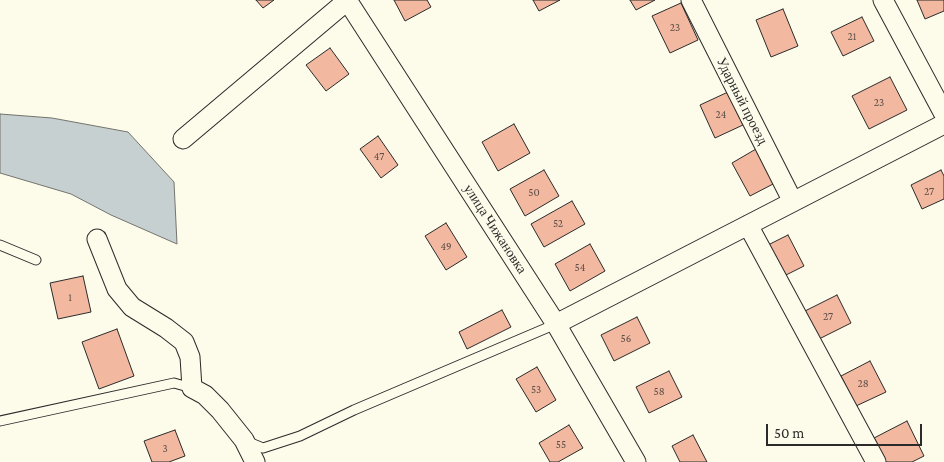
<!DOCTYPE html>
<meta charset="utf-8">
<style>
body{margin:0}
#map{position:relative;width:944px;height:462px;overflow:hidden;background:#fdfbea;font-family:"Crimson Pro",serif}
canvas{display:block}
.scale{position:absolute;left:766px;top:424px;width:156px;height:22px;box-sizing:border-box;border:2px solid #2b2b2b;border-top:0;padding-left:6px;font-size:15px;line-height:18px;white-space:nowrap;color:#2b2b2b;-webkit-text-stroke:4px #fdfbea;paint-order:stroke}
</style>
<div id="map">
<canvas width="944" height="462"></canvas>
<div class="scale">50 m</div>
</div>
<script>
const context = document.querySelector('canvas').getContext('2d');
context.lineJoin = 'round';
function fillPath(path, color) {
  context.fillStyle = color;
  context.fill(path, 'evenodd');
}
function shape(rows) {
  const path = new Path2D();
  for (const r of rows) {
    path.moveTo(r[0], r[1]);
    for (let i = 2; i < r.length; i += 2) path.lineTo(r[i], r[i + 1]);
  }
  return path;
}
function trace(path, color, width, dash) {
  context.strokeStyle = color;
  context.lineWidth = width;
  context.lineCap = dash ? 'butt' : 'round';
  context.setLineDash(dash || []);
  context.stroke(path);
}
function drawText(font, color, halo, rows, align = 'center') {
  context.font = font + ' "Crimson Pro",serif';
  context.lineWidth = 4;
  context.setLineDash([]);
  context.textBaseline = 'middle';
  context.strokeStyle = halo;
  context.fillStyle = color;
  for (const [text, x, y, turn = 0] of rows) {
    context.save();
    context.translate(x, y);
    context.rotate((+turn || 0) * Math.PI / 180);
    context.textAlign = isNaN(turn) ? turn : align;
    if (halo) context.strokeText(text, 0, 0);
    context.fillText(text, 0, 0);
    context.restore();
  }
}
const water = shape([
 [0,114,52,118,128,132,174,182,177,244,111,215,71,194,0,173,0,114]
]);
fillPath(water, '#c7d0d0');
trace(water, '#74746e', 1);
const building = shape([
 [256,0,274,0,263,8,256,0],
 [394,0,427,0,431,7,405,21,394,0],
 [533,0,560,0,539,11,533,0],
 [630,0,655,0,636,10,630,0],
 [917,0,944,0,944,11,925,19,917,0],
 [681,3,698,40,670,53,652,16,681,3],
 [783,9,798,46,771,57,756,20,783,9],
 [862,17,874,41,843,56,831,32,862,17],
 [330,48,349,74,326,91,306,65,330,48],
 [890,77,907,110,869,129,852,96,890,77],
 [728,92,743,125,715,138,700,105,728,92],
 [514,124,530,153,498,171,482,142,514,124],
 [378,136,398,165,381,178,360,149,378,136],
 [756,149,775,183,750,196,732,163,756,149],
 [544,170,559,196,525,216,510,189,544,170],
 [941,170,944,176,944,199,922,209,911,185,941,170],
 [572,201,585,224,544,247,531,224,572,201],
 [446,223,467,257,446,270,425,236,446,223],
 [788,235,804,266,784,276,768,245,788,235],
 [590,244,605,271,570,291,555,264,590,244],
 [83,276,91,312,58,319,50,283,83,276],
 [837,295,851,323,819,339,805,311,837,295],
 [502,310,511,327,467,349,459,332,502,310],
 [637,317,650,343,614,361,601,335,637,317],
 [117,329,134,376,99,389,82,342,117,329],
 [870,361,886,392,856,406,841,376,870,361],
 [537,367,556,400,536,412,516,379,537,367],
 [669,371,682,397,649,413,636,387,669,371],
 [907,421,924,456,912,462,886,462,874,438,907,421],
 [569,425,583,448,558,462,550,462,539,443,569,425],
 [175,430,185,456,169,462,152,462,144,441,175,430],
 [693,435,707,462,680,462,672,446,693,435]
]);
fillPath(building, '#f2b8a0');
trace(building, '#2b2b2b', 1);
const service = shape([
 [0,245,36,260],
 [0,421,174,383,192,388],
 [246,441,263,448,300,436,354,410,556,324]
]);
const minor = shape([
 [347,0,556,324,636,462],
 [691,0,793,202],
 [883,0,944,114],
 [183,139,348,0],
 [748,225,876,462],
 [97,239,117,289,132,307,166,328,184,342,190,357,192,388,205,395,220,410,244,440,255,462],
 [556,324,944,124]
]);
trace(service, '#2b2b2b', 11);
trace(minor, '#2b2b2b', 21);
trace(service, '#fdfbea', 9);
trace(minor, '#fdfbea', 19);
drawText('11px', '#5d4e48', null, [
 ["23",675,28],
 ["21",852,37],
 ["23",879,103],
 ["24",721,115],
 ["47",379,157],
 ["27",929,192],
 ["50",534,193],
 ["52",558,224],
 ["49",446,247],
 ["54",580,268],
 ["1",70,298],
 ["27",828,317],
 ["56",626,339],
 ["28",863,384],
 ["53",536,390],
 ["58",659,392],
 ["55",561,445],
 ["3",165,449]
]);
drawText('14px', '#2b2b2b', '#fdfbea', [
 ["Ударный проезд",742,101,63],
 ["улица Чижановка",495,229,57]
]);
</script>
